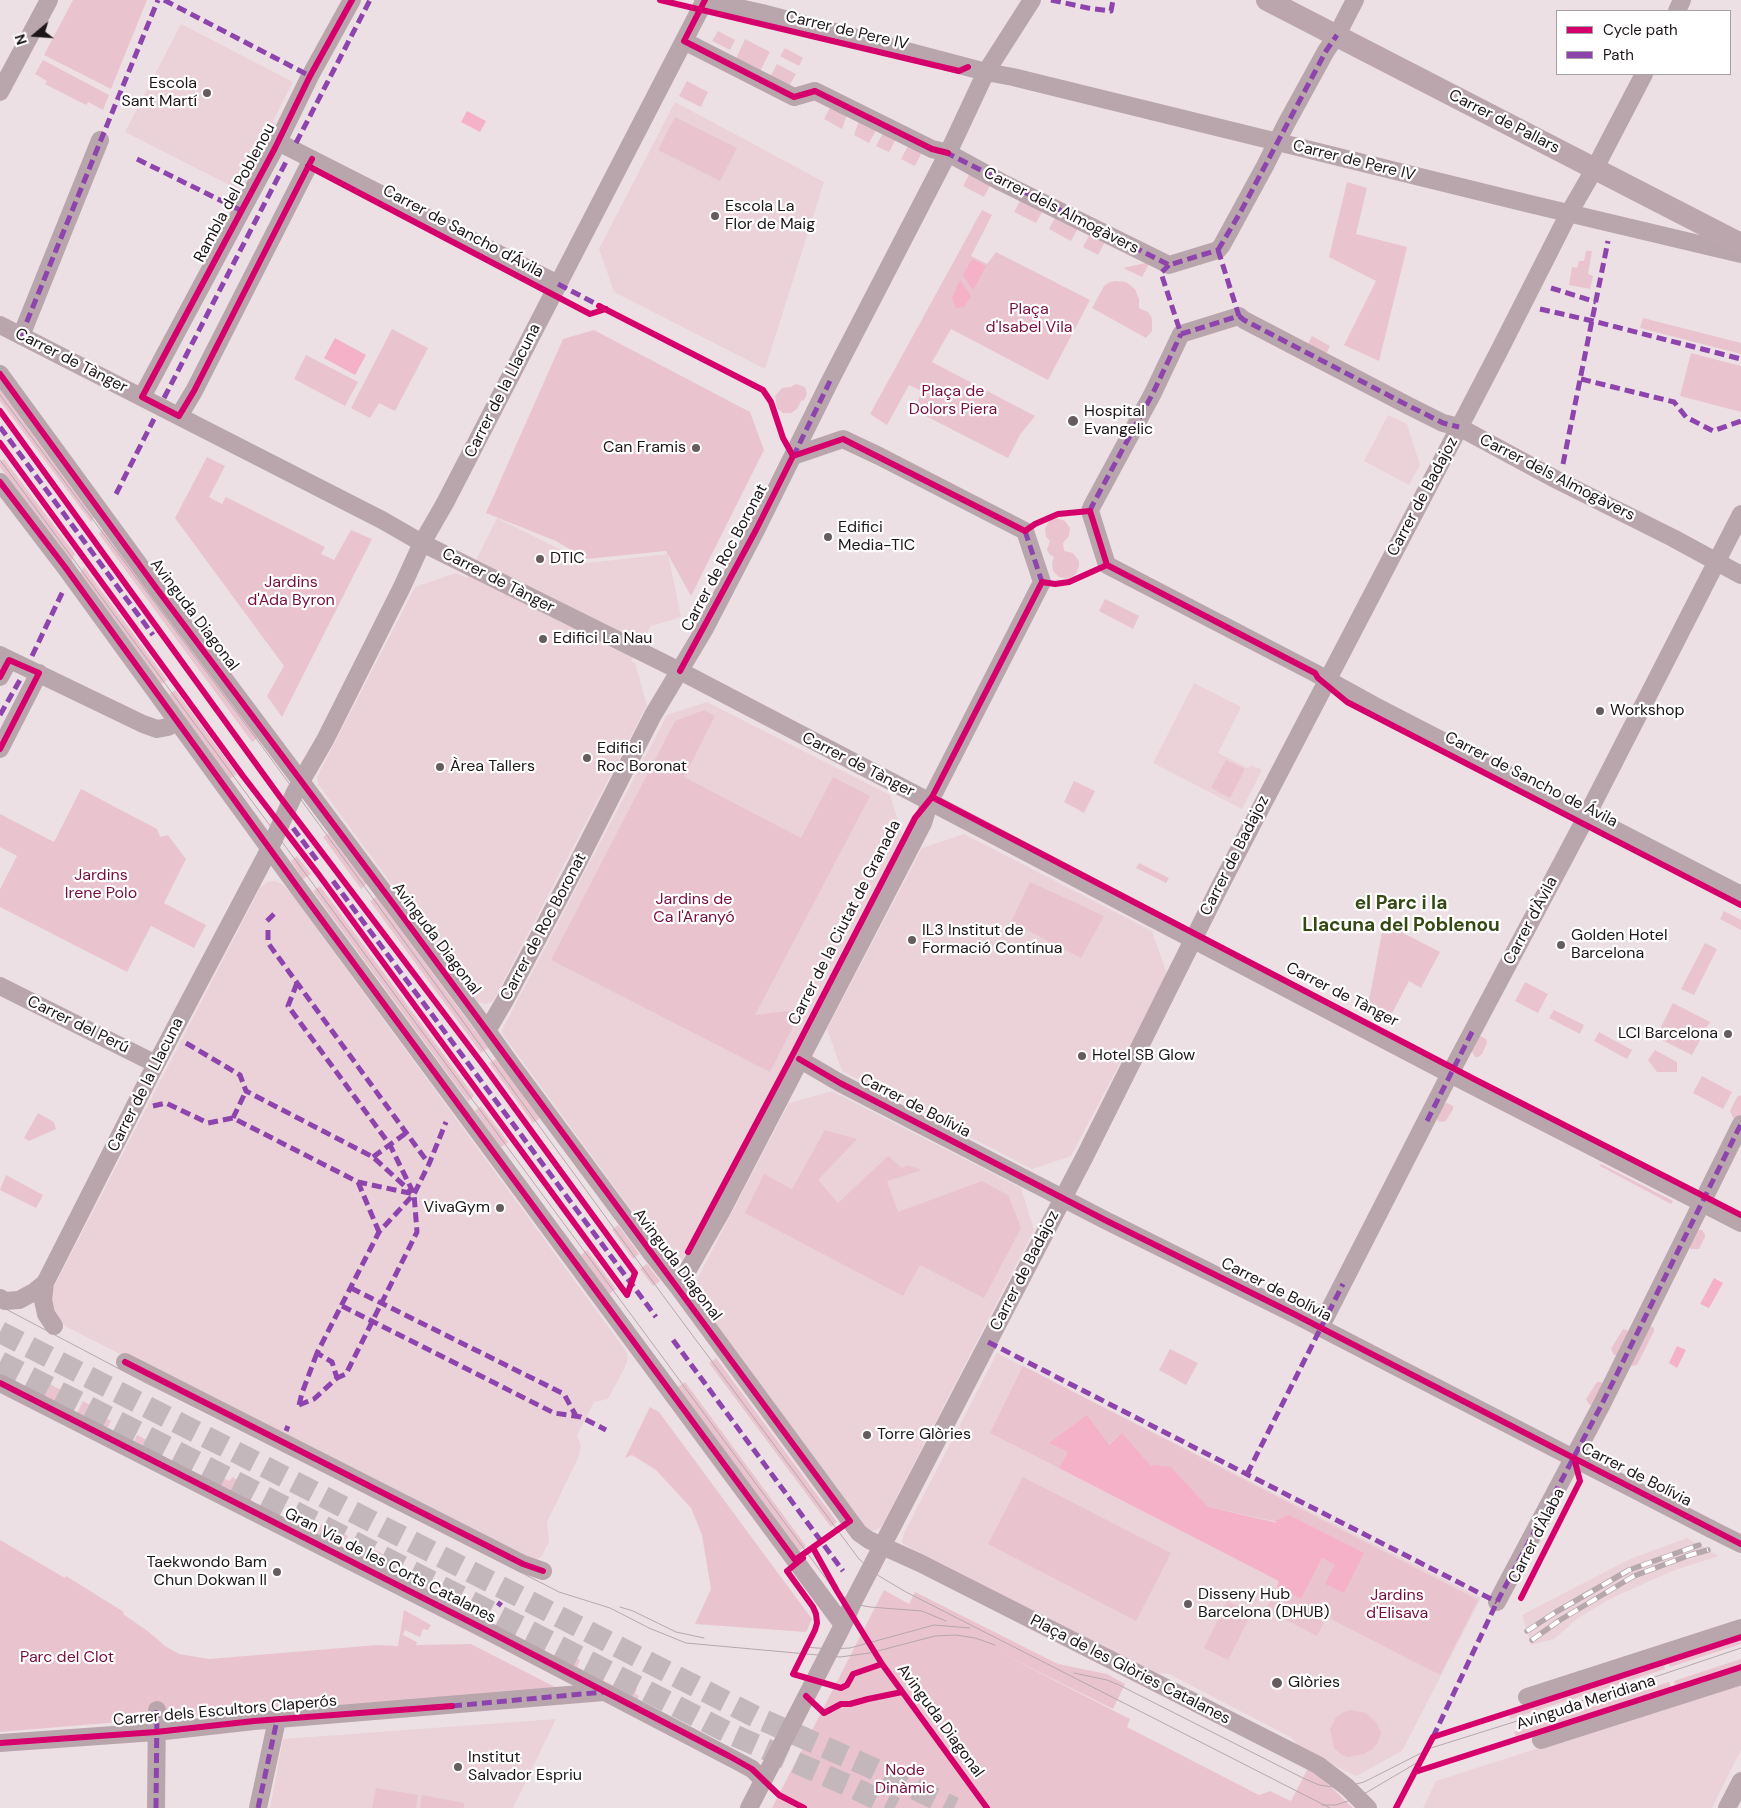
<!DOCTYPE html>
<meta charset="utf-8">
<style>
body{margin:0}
#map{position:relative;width:1741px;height:1808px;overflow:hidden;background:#ede0e4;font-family:"DM Sans",sans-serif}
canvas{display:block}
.legend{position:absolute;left:1556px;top:10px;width:175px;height:65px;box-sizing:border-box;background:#fff;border:1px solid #a5a1a3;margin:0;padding:6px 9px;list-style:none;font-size:15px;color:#1d1518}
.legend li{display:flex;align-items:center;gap:10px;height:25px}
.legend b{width:25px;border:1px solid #a5a1a3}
.north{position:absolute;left:10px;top:10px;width:50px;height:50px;-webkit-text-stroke:4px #fff;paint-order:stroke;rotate:252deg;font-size:14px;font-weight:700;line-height:20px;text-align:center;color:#1d1518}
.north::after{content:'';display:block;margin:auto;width:18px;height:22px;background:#1d1518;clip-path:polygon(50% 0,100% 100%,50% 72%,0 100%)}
</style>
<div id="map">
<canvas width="1741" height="1808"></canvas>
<ul class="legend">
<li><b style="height:6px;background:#d6006c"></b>Cycle path</li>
<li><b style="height:6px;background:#8e44ad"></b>Path</li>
</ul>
<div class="north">N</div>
</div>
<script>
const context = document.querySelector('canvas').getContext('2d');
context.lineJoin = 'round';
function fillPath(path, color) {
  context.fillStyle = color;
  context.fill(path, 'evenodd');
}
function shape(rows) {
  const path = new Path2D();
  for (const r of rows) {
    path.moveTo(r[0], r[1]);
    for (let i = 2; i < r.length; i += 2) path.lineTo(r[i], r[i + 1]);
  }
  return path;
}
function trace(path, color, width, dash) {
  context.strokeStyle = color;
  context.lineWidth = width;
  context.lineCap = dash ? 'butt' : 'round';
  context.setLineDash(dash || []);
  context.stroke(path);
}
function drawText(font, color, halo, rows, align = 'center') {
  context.font = font + ' "DM Sans",sans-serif';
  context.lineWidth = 4.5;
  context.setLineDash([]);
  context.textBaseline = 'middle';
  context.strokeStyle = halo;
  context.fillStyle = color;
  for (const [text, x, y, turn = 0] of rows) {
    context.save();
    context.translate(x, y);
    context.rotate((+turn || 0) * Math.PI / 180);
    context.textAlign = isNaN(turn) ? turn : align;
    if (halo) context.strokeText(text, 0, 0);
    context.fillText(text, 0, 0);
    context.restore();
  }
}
fillPath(shape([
 [181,24,293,82,273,121,276,123,241,191,125,132],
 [675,102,824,182,765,369,614,292,599,249],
 [1388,415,1407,424,1420,465,1409,485,1364,461],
 [497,518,587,563,668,554,681,617,651,626,631,661,635,663,647,705,493,1001,486,1004,478,1002,318,784,317,777,415,587,456,573,467,578],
 [1194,683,1241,707,1218,753,1248,768,1251,765,1262,770,1242,809,1153,763],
 [707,702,890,795,903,837,682,1260,675,1262,668,1260,506,1039,503,1035,502,1030,667,715],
 [964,834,1152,931,1167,974,1071,1156,1032,1169,842,1071,827,1029,922,848],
 [275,881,282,884,292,895,626,1351,628,1358,625,1367,608,1399,594,1402,577,1435,581,1446,579,1456,547,1522,549,1541,542,1556,535,1561,524,1560,65,1326,59,1321,51,1303,51,1294,55,1285,260,888,267,882],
 [832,1091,1021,1188,1034,1230,884,1522,881,1527,873,1531,865,1527,693,1294,692,1289,789,1103],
 [997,1353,1481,1598,1402,1751,1356,1776,1301,1749,1292,1738,1169,1674,1155,1673,903,1544,902,1541,904,1533],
 [1687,1538,1719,1556,1672,1571,1610,1599,1578,1618,1554,1639,1531,1645,1522,1615,1630,1559],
 [1741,1683,1741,1750,1712,1808,1423,1808,1436,1781],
 [556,1719,513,1808,270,1808,283,1739]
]), '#ead2d8');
fillPath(shape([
 [73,0,147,0,111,89,44,55],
 [718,31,735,40,730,50,712,41],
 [745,39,770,52,759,73,735,61],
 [785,48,803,58,799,66,780,56],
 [43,60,109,95,103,110,88,102,86,105,45,84,47,81,35,74],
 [777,64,796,74,788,88,769,79],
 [687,81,708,92,701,107,679,96],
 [832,104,848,112,842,129,824,119],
 [675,117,737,148,720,181,658,150],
 [860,118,878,127,869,143,854,135],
 [884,131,897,137,889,152,876,146],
 [909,144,923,150,915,166,901,159],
 [971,171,992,182,984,197,963,186],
 [1347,182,1367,188,1356,234,1407,247,1379,361,1344,345,1376,281,1329,257],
 [1022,197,1044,209,1036,223,1014,212],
 [982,210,992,215,971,256,987,264,996,252,1090,300,1048,380,951,329,932,362,1035,416,1020,435,1008,458,914,410,922,391,909,385,887,425,870,414],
 [1057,214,1079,226,1071,241,1049,229],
 [1091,232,1106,240,1098,255,1083,247],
 [1586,251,1592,251,1588,274,1593,276,1590,289,1569,285,1572,267,1577,268,1579,261,1584,261],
 [1150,262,1142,277,1123,268],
 [1116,281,1126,282,1135,289,1139,299,1139,308,1148,312,1152,318,1152,331,1146,338,1092,308,1104,286,1110,282],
 [1643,318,1741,343,1741,354,1640,328],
 [392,329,428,348,395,411,379,403,370,418,351,408],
 [594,330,750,412,764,450,691,596,666,551,586,559,556,541,486,513,563,339],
 [1312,336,1330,346,1325,356,1307,346],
 [1691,353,1741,366,1741,412,1680,396],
 [306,355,358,382,345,406,294,379],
 [796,384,805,387,807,394,804,400,801,401,797,409,791,413,783,413,777,408,775,396,782,388,791,387],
 [0,387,95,516,91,522,0,401],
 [207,457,225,466,209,497,222,504,226,497,325,547,321,554,334,560,351,530,372,539,282,717,267,696,284,666,175,518],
 [4,459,75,554,70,563,0,467,0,462],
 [1057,518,1065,521,1070,528,1069,536,1063,543,1064,551,1073,553,1079,561,1079,566,1076,574,1068,579,1059,577,1053,571,1052,562,1054,557,1050,555,1047,550,1050,541,1046,537,1045,529,1049,521],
 [103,527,259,737,252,742,99,534],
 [84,567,167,680,160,685,79,575],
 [1105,599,1139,616,1133,629,1099,611],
 [175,690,237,774,230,779,169,695],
 [704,710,715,716,684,777,801,838,833,777,870,796,755,1015,802,1009,770,1072,551,960,675,721],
 [1226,760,1245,769,1230,798,1211,788],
 [1074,781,1095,791,1084,813,1064,802],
 [81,789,157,829,160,837,168,835,186,859,164,903,206,925,194,948,151,926,127,972,0,907,0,889,17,856,0,847,0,814,54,842],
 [329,833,367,883,361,889,323,837],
 [297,856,311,874,303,879,291,861],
 [1139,863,1169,878,1166,883,1136,868],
 [1030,882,1104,916,1081,958,1011,922],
 [320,886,474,1096,468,1101,313,891],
 [376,897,488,1048,481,1053,370,901],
 [1724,911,1741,920,1741,930,1720,919],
 [1384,923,1440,952,1421,988,1409,981,1390,1017,1368,1005],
 [1705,943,1717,949,1694,995,1681,989],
 [1525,982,1548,994,1538,1013,1515,1001],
 [1673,1003,1710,1022,1692,1055,1656,1037],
 [1554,1010,1584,1025,1580,1034,1549,1018],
 [1599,1032,1632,1050,1627,1059,1594,1041],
 [1480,1036,1486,1039,1487,1043,1482,1054,1478,1057,1475,1057,1471,1050,1477,1038],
 [1655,1050,1677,1062,1677,1072,1657,1072,1648,1060],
 [496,1059,540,1118,533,1123,489,1063],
 [1702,1076,1732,1092,1723,1109,1693,1093],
 [1741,1095,1741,1114,1737,1118,1733,1118,1730,1111,1737,1097],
 [1447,1103,1453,1106,1453,1109,1446,1121,1440,1122,1437,1120,1437,1116,1444,1104],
 [481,1106,508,1142,501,1147,475,1111],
 [38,1113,54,1122,56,1129,29,1141,24,1138],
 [825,1130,857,1139,818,1180,838,1203,888,1156,902,1168,907,1165,922,1170,887,1181,898,1212,982,1181,1008,1195,1021,1228,984,1298,920,1265,903,1296,745,1213,764,1174,792,1189],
 [1601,1164,1673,1201,1671,1204,1600,1166],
 [6,1175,43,1195,36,1208,0,1190],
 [618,1225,639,1254,633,1259,612,1230],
 [1698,1230,1702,1230,1705,1234,1705,1237,1699,1249,1691,1249,1689,1246],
 [587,1250,616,1289,609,1294,581,1255],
 [647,1264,660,1281,653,1286,640,1269],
 [1649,1325,1654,1328,1654,1331,1637,1365,1632,1366,1630,1363],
 [1623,1329,1627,1330,1629,1332,1617,1355,1614,1355,1611,1349],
 [1170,1349,1198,1363,1186,1385,1159,1370],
 [716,1358,837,1522,831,1527,709,1363],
 [1023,1366,1478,1600,1440,1675,1327,1617,1317,1636,1265,1609,1277,1587,1301,1599,1322,1558,1335,1565,1364,1554,1279,1522,1208,1507,1171,1467,1152,1467,1122,1433,1109,1444,1110,1447,1050,1443,1068,1452,1059,1468,990,1433],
 [46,1382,61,1390,59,1394,61,1396,58,1403,30,1393,33,1387,42,1391],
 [685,1382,806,1546,799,1551,678,1387],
 [1597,1382,1601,1382,1603,1384,1593,1405,1590,1405,1588,1403,1586,1399],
 [83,1401,100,1411,99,1414,111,1421,105,1432,77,1413],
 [650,1407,659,1412,812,1619,806,1632,695,1624,711,1589,702,1535,691,1508,656,1470,632,1455,625,1458],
 [137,1435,163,1448,159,1455,134,1442],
 [221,1477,230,1481,232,1477,247,1485,241,1496,215,1488],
 [1023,1477,1171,1553,1136,1621,988,1544],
 [293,1508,307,1515,303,1524,306,1525,303,1532,287,1519],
 [322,1523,348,1536,346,1540,341,1538,337,1546,316,1535],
 [0,1540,65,1578,66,1576,124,1612,123,1614,149,1632,165,1646,179,1654,209,1659,377,1645,398,1646,404,1610,431,1625,428,1630,423,1629,420,1637,405,1630,403,1635,417,1642,416,1645,471,1644,559,1689,204,1715,0,1732],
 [366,1545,388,1557,382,1569,345,1554,348,1548,361,1554],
 [417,1572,458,1592,453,1602,473,1612,470,1618,412,1584],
 [884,1590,909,1604,915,1592,1058,1664,1107,1674,1125,1684,1113,1709,995,1650,1130,1719,1127,1727,1259,1795,1270,1791,1291,1801,1308,1768,1315,1772,1353,1808,772,1808],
 [1227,1601,1252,1612,1228,1660,1204,1648],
 [505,1612,521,1620,516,1630,500,1623],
 [1741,1639,1741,1644,1670,1667,1668,1662],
 [572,1656,580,1660,577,1667,626,1692,630,1686,637,1689,635,1694,639,1696,636,1702,562,1665,565,1658,570,1660],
 [1741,1659,1741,1664,1675,1685,1674,1681],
 [1664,1664,1665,1669,1510,1719,1509,1714],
 [1669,1682,1671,1687,1516,1737,1514,1732],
 [1351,1710,1366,1713,1377,1723,1381,1733,1377,1744,1371,1750,1364,1754,1348,1757,1342,1755,1334,1748,1330,1729,1336,1717,1344,1712],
 [376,1788,418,1795,416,1808,372,1808],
 [422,1795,464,1803,464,1808,420,1808]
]), '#e9c4cf');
fillPath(shape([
 [467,111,486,121,480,132,461,122],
 [972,259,986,266,973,290,963,275],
 [960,280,971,296,964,307,956,308,952,298],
 [335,338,366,355,355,375,324,358],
 [1714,1278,1723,1283,1709,1308,1700,1304],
 [1677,1346,1686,1350,1677,1368,1669,1363],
 [1087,1415,1109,1445,1122,1433,1152,1467,1152,1465,1171,1467,1208,1507,1277,1523,1275,1521,1289,1515,1364,1553,1344,1593,1325,1584,1335,1565,1322,1558,1301,1599,1277,1587,1279,1581,1059,1468,1068,1452,1049,1443]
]), '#f4b1c7');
trace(shape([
 [0,1332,756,1717,870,1767,954,1808],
 [0,1362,731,1734,854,1788,895,1808]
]), '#c3b7bb', 22, [22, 11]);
trace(shape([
 [703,0,762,13,986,72,1013,77,1530,204,1741,254],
 [1677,11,1682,0],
 [684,41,794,97,815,91,932,149,948,153,1001,182,1169,265,1218,250,1222,245,1265,166,1286,124,1326,51,1337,35,1355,0],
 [0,92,49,0],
 [278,142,558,284],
 [0,325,382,520,422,543,680,671,1450,1074,1741,1223],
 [21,336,100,140],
 [0,374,157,589,478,1018,510,1063,651,1253,678,1287,859,1533,869,1540,920,1563,1318,1765,1347,1787,1368,1808],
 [142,397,275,148,310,76,352,0],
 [179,416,194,391,312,159],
 [0,482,65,567,299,889,843,1625],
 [1741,575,1673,538,1557,480,1459,427,1443,423,1409,406,1244,320,1239,316,1181,334,1153,393,1092,506,1090,511,1107,565,1315,673,1373,705,1741,895],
 [0,655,143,724,157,729,168,727,177,722],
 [0,677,9,660],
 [0,749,39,673],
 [0,986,156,1064],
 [487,1031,504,1002,573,872,653,715,704,630,756,530,830,381,948,153,986,72,1032,0],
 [799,1059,840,1083,1105,1220,1294,1314,1711,1529],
 [45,1283,43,1300,46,1314,54,1326],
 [678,1287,721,1212,923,823,930,801,1042,582,1025,531,879,456,843,439,793,456],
 [0,1298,5,1301,19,1300,34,1292,45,1283,156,1064,270,848,295,792,325,740,402,587,422,543,445,503,705,0],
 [1320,1328,1453,1068,1583,823,1741,514],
 [125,1362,523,1564,543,1571],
 [0,1383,484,1629,739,1762,752,1769,763,1780],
 [1497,1602,1602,1404,1741,1124],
 [1527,1697,1741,1628],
 [1541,1740,1741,1676],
 [0,1743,156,1732,254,1721,604,1692],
 [156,1808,157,1710],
 [258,1808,277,1720],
 [749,1808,843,1625,853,1602,1085,1156,1218,890,1497,355,1569,213,1595,168,1644,74],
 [1727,1808,1741,1781]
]), '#b9a6ad', 18);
trace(shape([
 [1267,0,1741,244]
]), '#bba6ad', 22);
trace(shape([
 [0,395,261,745,667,1301,859,1559,879,1576,906,1592,1330,1808],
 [0,460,830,1584,844,1597,859,1605,870,1607,922,1611,946,1621],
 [0,1306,146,1383,302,1460,559,1592,610,1608,649,1628,686,1643,840,1657,870,1653,935,1636,956,1635,975,1638,995,1645],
 [620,1607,633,1611,676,1632,704,1638],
 [804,1647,830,1649,850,1648,934,1625,970,1628],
 [1074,1673,1107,1680,1119,1685,1303,1778,1319,1785,1341,1788,1364,1782,1431,1748,1619,1689,1741,1648],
 [1322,1805,1336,1805,1357,1798,1425,1758]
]), '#b6a7ac', 1);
const rail = shape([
 [1527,1631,1556,1612,1629,1570,1699,1545],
 [1532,1640,1560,1620,1634,1576,1690,1555,1708,1550]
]);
trace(rail, '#b6a7ac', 5.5);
trace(rail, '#fff', 4, [11]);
trace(shape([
 [1711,1529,1741,1544]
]), '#b9a6ad', 18);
trace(shape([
 [164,0,310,76],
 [1051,0,1088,8,1111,11,1113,0],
 [296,143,370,0],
 [945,152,1169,265,1218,250],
 [137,159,242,211],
 [1218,250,1240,213,1326,51,1337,35],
 [1218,250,1239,316],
 [1169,265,1161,273,1181,334],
 [558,284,602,307],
 [1551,288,1596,302],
 [1540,309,1593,321,1741,359],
 [1239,316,1244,320,1409,406,1443,423,1459,427],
 [1181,334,1239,316],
 [21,336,158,0],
 [1581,379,1674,402,1686,417,1713,431,1741,421],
 [164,398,287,160],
 [0,427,153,635],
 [793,457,830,381],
 [1563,464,1608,241],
 [116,494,154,419],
 [1090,511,1092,506,1153,393,1181,334],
 [1025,531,1042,582],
 [32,656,63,591],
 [0,715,21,678],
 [293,828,319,863],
 [333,881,656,1317],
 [267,921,274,914],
 [268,930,268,943,429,1164],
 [297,983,288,1006,390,1145,414,1194,417,1232,346,1374,337,1378],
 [186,1043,240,1075,246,1091,373,1157,410,1191],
 [153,1106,166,1103,208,1123,233,1118,358,1182,414,1194],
 [233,1118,246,1091],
 [1427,1121,1474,1028],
 [373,1157,406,1133],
 [358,1182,379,1232],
 [351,1288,564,1394,576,1416],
 [342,1306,554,1413,581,1417,606,1430],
 [673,1340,843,1571],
 [988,1342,1497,1602],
 [299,1405,314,1399,337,1378,332,1362,317,1353,379,1232,414,1194,429,1164,446,1122],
 [299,1405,302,1393,317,1353],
 [286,1431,288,1426],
 [1247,1474,1343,1284],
 [498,1606,501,1602],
 [452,1706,604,1692],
 [1433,1737,1497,1602,1602,1404,1741,1124],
 [156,1808,157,1710],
 [258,1808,277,1720]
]), '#8e44ad', 5, [10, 5]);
trace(shape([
 [660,0,959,71,968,67],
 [705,0,684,41,794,97,815,91,932,149,948,153],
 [312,159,194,391,179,416,142,397,275,148,310,76,352,0],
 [308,166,590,314,606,309],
 [599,306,763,390,771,402,783,438,793,456],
 [0,374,157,589,389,898,850,1521,795,1560,299,889,65,567,0,482],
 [0,411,280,797,484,1066,635,1273,627,1295],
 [0,443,243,776,319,875,627,1295],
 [793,456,843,439,1025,531],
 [1025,531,1035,524,1058,514,1090,511,1107,565],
 [1107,565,1315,673,1318,678,1347,702,1741,905],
 [1042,582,1055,584,1069,582,1107,565],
 [680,671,756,530,793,456],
 [0,677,9,660,39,673,0,749],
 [932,797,1474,1079,1741,1215],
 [799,1059,840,1083,1105,1220,1294,1314,1741,1544],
 [688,1252,792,1056,915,818,932,797,1042,582],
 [125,1362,523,1564,543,1571],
 [0,1383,484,1629,729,1756,752,1769,779,1795,804,1808],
 [813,1548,837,1591,882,1664,987,1808],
 [803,1558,787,1571,813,1607,816,1614,817,1623,815,1630,793,1674,841,1688,847,1685,853,1674,882,1664],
 [1521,1598,1580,1481,1574,1458],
 [806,1696,824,1713,841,1704,850,1704,868,1699,902,1692],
 [0,1743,156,1732,254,1721,452,1706],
 [1415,1772,1741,1667],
 [1396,1808,1433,1737,1741,1637]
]), '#d6006c', 6);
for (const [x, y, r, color] of [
 [207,93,5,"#665c5f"],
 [715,216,5,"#665c5f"],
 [1073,421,6,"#665c5f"],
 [696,448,5,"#665c5f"],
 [828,537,5,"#665c5f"],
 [540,559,5,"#665c5f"],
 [543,639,5,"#665c5f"],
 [1600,711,5,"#665c5f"],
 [587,758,5,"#665c5f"],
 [440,767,5,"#665c5f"],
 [912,940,5,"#665c5f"],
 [1561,945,5,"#665c5f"],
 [1728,1034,5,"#665c5f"],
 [1082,1056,5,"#665c5f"],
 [500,1208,5,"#665c5f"],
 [867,1435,5,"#665c5f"],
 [277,1572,5,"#665c5f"],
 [1188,1604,5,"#665c5f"],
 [1277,1683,6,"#665c5f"],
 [458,1767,5,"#665c5f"]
]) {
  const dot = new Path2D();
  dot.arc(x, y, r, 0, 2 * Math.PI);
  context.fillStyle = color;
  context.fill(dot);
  trace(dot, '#fff', 2);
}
drawText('16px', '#1d1518', '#fff', [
 ["Carrer de Pere IV",847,31,13],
 ["Carrer de Pallars",1504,122,27],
 ["Carrer de Pere IV",1354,161,14],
 ["Rambla del Poblenou",235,193,-62],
 ["Carrer dels Almogàvers",1061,211,27],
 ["Carrer de Sancho d'Ávila",463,232,28],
 ["Carrer de Tànger",71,361,27],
 ["Carrer de la Llacuna",503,391,-63],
 ["Carrer dels Almogàvers",1557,478,27],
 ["Carrer de Badajoz",1423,497,-62],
 ["Carrer de Roc Boronat",725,558,-62],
 ["Carrer de Tànger",498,581,27],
 ["Avinguda Diagonal",194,615,53],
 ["Carrer de Tànger",858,765,27],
 ["Carrer de Sancho de Ávila",1531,780,27],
 ["Carrer de Badajoz",1235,856,-63],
 ["Carrer d'Àvila",1531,921,-62],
 ["Carrer de la Ciutat de Granada",845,923,-63],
 ["Carrer de Roc Boronat",544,927,-62],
 ["Avinguda Diagonal",436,939,53],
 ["Carrer de Tànger",1342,995,27],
 ["Carrer del Perú",78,1025,26],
 ["Carrer de la Llacuna",146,1085,-63],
 ["Carrer de Bolívia",915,1106,27],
 ["Avinguda Diagonal",677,1265,53],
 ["Carrer de Badajoz",1025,1271,-63],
 ["Carrer de Bolívia",1276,1290,27],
 ["Carrer de Bolívia",1636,1475,27],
 ["Carrer d'Àlaba",1537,1536,-63],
 ["Gran Via de les Corts Catalanes",390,1566,27],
 ["Plaça de les Glòries Catalanes",1130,1670,27],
 ["Avinguda Meridiana",1586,1703,-18],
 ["Carrer dels Escultors Claperós",225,1711,-5],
 ["Avinguda Diagonal",940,1721,54]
]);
drawText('16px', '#1d1518', '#fff', [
 ["Escola",197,84,"right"],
 ["Sant Martí",197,102,"right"],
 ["Escola La",725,207],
 ["Flor de Maig",725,225],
 ["Hospital",1084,412],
 ["Evangelic",1084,430],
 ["Can Framis",686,448,"right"],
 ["Edifici",838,528],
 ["Media-TIC",838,546],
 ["DTIC",550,559],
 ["Edifici La Nau",553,639],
 ["Workshop",1610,711],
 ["Edifici",597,749],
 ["Roc Boronat",597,767],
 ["Àrea Tallers",450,767],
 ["IL3 Institut de",922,931],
 ["Formació Contínua",922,949],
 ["Golden Hotel",1571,936],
 ["Barcelona",1571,954],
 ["LCI Barcelona",1718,1034,"right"],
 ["Hotel SB Glow",1092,1056],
 ["VivaGym",490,1208,"right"],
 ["Torre Glòries",877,1435],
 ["Taekwondo Bam",267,1563,"right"],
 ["Chun Dokwan II",267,1581,"right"],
 ["Disseny Hub",1198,1595],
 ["Barcelona (DHUB)",1198,1613],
 ["Glòries",1288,1683],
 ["Institut",468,1758],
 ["Salvador Espriu",468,1776]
], 'left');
drawText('16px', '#770d3f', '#fff', [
 ["Plaça",1029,310],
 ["d'Isabel Vila",1029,328],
 ["Plaça de",953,392],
 ["Dolors Piera",953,410],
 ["Jardins",291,583],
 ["d'Ada Byron",291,601],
 ["Jardins",101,876],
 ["Irene Polo",101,894],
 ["Jardins de",694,900],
 ["Ca l'Aranyó",694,918],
 ["Jardins",1397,1596],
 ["d'Elisava",1397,1614],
 ["Parc del Clot",67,1658],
 ["Node",905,1771],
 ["Dinàmic",905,1789]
]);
drawText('bold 19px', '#344814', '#fff', [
 ["el Parc i la",1401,904],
 ["Llacuna del Poblenou",1401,926]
]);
</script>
